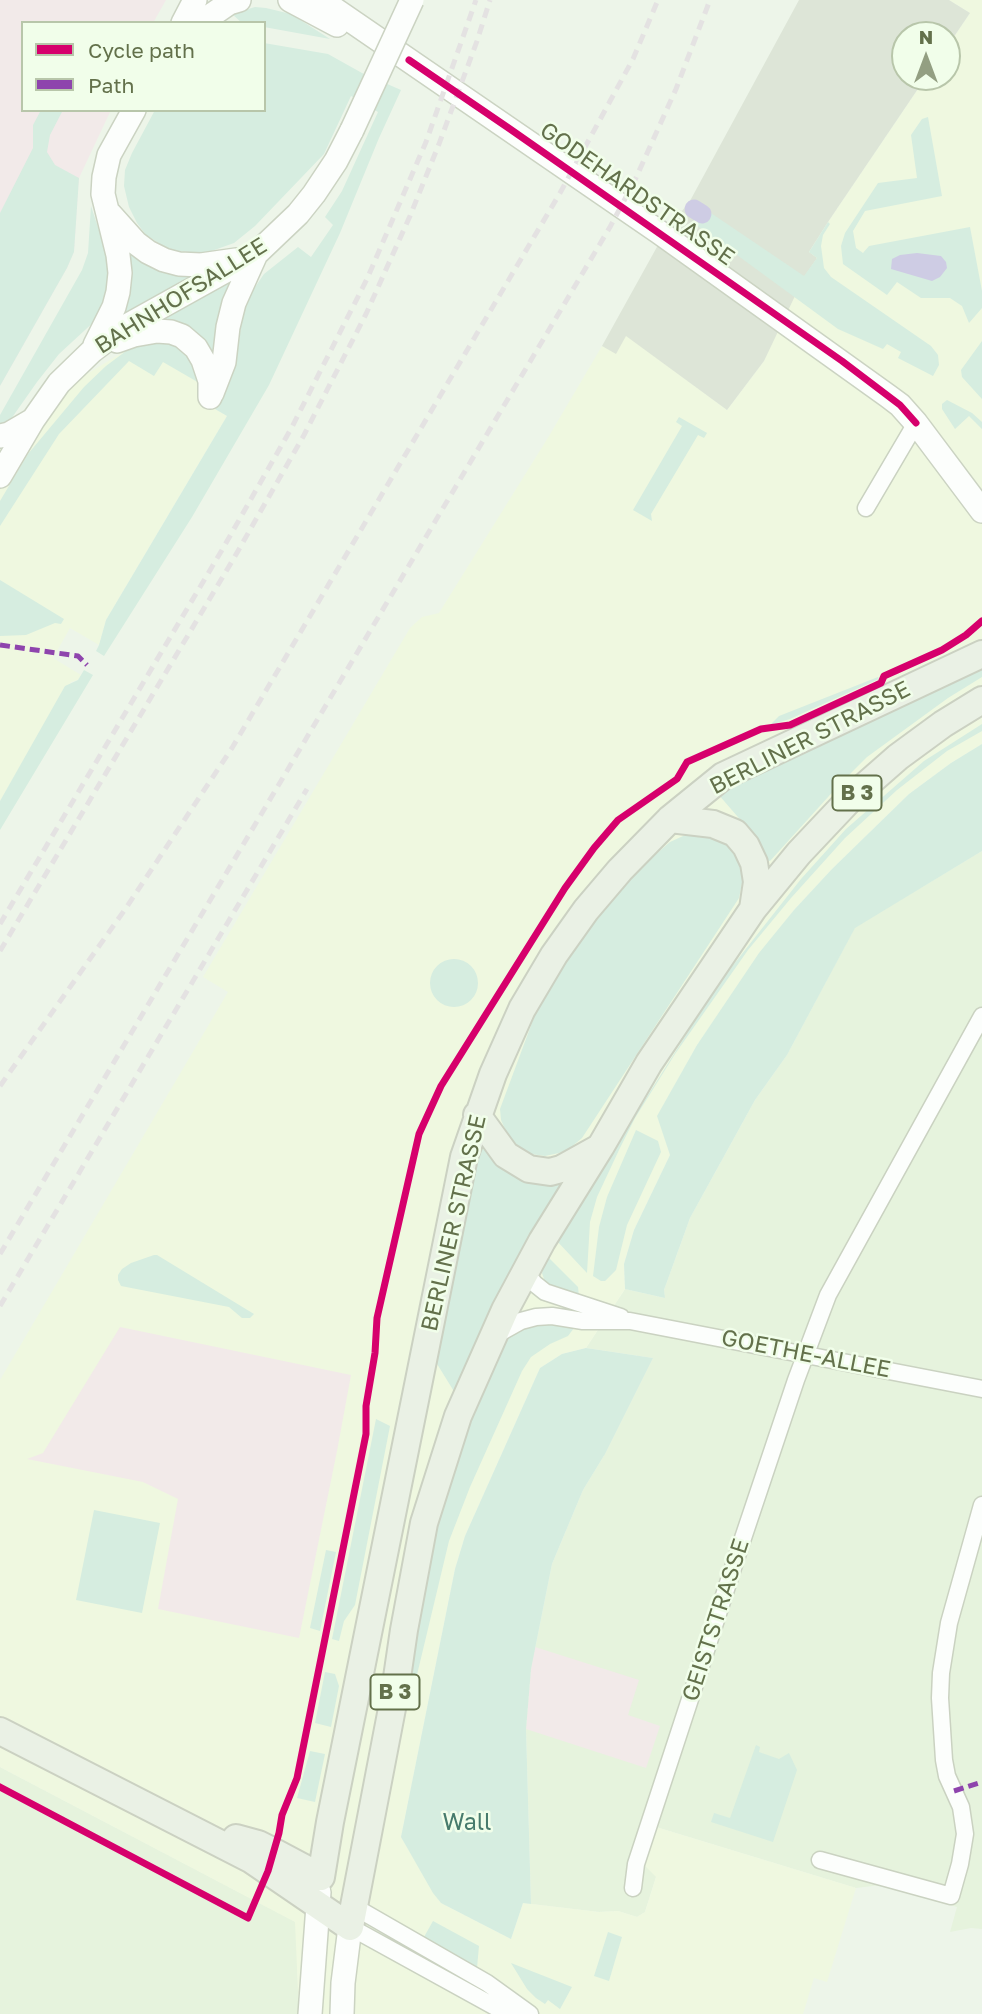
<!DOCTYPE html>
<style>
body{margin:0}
#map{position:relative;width:982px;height:2014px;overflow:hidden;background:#edf5e9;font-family:"Golos Text",sans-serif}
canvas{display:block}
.legend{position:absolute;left:21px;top:21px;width:245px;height:91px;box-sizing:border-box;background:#f1feea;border:2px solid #b8c6aa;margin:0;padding:9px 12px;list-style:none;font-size:21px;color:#63714b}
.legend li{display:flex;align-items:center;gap:14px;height:35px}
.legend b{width:35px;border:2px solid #b8c6aa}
.north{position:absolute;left:891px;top:21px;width:70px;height:70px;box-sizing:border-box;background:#f1feea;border:2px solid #b8c6aa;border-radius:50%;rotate:0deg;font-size:19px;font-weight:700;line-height:28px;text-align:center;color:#63714b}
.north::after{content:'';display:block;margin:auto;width:24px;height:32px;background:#939f82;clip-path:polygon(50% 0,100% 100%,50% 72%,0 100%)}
</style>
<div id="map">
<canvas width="982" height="2014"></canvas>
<ul class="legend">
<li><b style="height:9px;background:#d6006c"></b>Cycle path</li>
<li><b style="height:9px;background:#8e44ad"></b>Path</li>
</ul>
<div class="north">N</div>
</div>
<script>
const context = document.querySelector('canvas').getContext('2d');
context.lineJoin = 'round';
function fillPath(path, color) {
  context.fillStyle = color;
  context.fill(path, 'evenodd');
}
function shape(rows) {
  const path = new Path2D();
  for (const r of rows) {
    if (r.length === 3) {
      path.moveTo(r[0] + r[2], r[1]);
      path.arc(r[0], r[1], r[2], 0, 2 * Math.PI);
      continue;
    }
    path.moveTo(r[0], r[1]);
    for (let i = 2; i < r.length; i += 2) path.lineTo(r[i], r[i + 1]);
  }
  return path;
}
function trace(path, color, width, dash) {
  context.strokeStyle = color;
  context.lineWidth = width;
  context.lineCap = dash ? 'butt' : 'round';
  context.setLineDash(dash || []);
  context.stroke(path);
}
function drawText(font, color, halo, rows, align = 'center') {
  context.font = font + ' "Golos Text",sans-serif';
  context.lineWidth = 5;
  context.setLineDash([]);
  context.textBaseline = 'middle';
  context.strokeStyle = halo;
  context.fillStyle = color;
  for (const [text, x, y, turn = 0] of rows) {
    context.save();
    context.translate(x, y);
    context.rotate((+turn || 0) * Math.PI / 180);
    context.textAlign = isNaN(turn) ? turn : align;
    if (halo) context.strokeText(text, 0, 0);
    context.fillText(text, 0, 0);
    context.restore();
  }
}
fillPath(shape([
 [982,851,982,1929,971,1928,950,1932,957,1907,881,1885,856,1888,656,1827,656,1877,645,1912,637,1917,618,1911,599,1912,531,1904,526,1729,531,1669,552,1564,583,1490,605,1454,653,1358,586,1348,625,1289,665,1298,664,1290,690,1218,755,1100,787,1055,855,927],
 [0,1767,296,1922,299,2014,0,2014]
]), '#e6f3dd');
fillPath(shape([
 [949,0,982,0,982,744,951,763,909,794,832,869,794,910,697,1045,658,1116,670,1155,634,1230,624,1264,625,1289,586,1348,562,1354,540,1368,465,1536,455,1569,401,1837,441,1903,511,1939,523,1903,599,1912,618,1911,637,1917,645,1912,656,1877,644,1865,656,1827,856,1888,827,1982,814,1978,803,2014,299,2014,295,1922,0,1767,0,1380,228,992,203,977,410,628,422,617,439,613,549,436,602,346,616,353,626,335,727,410,764,361,809,252,828,222,926,77,947,77,947,47,970,13],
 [130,348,199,371,200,400,227,416,106,620,99,645,70,628,53,658,81,675,78,680,71,682,0,801,0,424,5,423]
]), '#eff8e0');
fillPath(shape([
 [799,0,949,0,970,13,947,47,947,35,905,35,905,77,926,77,828,222,809,252,817,258,804,277,764,361,727,410,626,336,616,354,602,346,678,209,682,211,691,199]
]), '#dde5d7');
fillPath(shape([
 [0,0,166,0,153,23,23,23,23,110,111,110,79,178,74,252,67,268,0,386],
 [120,1327,351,1375,337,1451,299,1638,158,1609,178,1499,143,1482,27,1459,43,1453],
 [535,1647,639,1680,628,1715,660,1726,646,1768,526,1729,531,1669]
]), '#f2eae9');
fillPath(shape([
 [255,7,266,8,291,14,330,39,264,27,264,23,242,23,232,14],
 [264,43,328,54,362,73,401,90,379,138,340,233,269,385,192,517,104,656,96,651,99,645,106,620,227,416,215,409,232,377,236,362,243,313,251,293,264,274,298,247,311,257,333,225,325,217,342,191,378,112,351,96,324,154,255,226,234,243,206,253,175,251,162,245,146,235,137,223,129,207,124,186,125,170,132,153,155,110,264,110],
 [41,110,63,110,50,135,47,152,55,165,79,178,74,252,67,268,0,386,0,213,33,148,33,125],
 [928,117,942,196,865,211,853,231,856,248,863,253,869,246,970,227,982,291,982,308,969,323,962,306,950,298,921,298,897,282,887,295,843,264,841,246,845,233,878,183,917,178,911,135,922,119],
 [91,206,108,258,110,272,109,291,97,319,59,354,37,382,11,419,5,423,0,424,0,415,82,270,88,253],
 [705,209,804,276,817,258,809,252,828,222,830,224,823,235,821,246,824,268,831,277,931,346,938,355,939,365,933,376,898,358,901,352,887,344,883,349,838,329,696,225],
 [120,227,199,276,129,313,119,309],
 [238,276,221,363,156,320,222,286],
 [153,341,173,344,181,348,188,355,201,384,163,362,154,376,129,361,59,434,0,526,0,501,28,454,84,387,106,366,130,348,143,342],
 [982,341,982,399,962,377,961,370],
 [947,400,972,413,982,422,982,429,969,416,955,429,942,409,942,404],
 [679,417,707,433,704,438,698,435,651,514,652,521,633,510,682,426,676,422],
 [0,580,64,619,61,624,55,623,26,635,0,636],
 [982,668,982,677,948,698,867,757,838,786,770,861,766,860,757,839,718,794,783,759],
 [84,670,93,675,0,830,0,801,65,686,78,680],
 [878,677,879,679,812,709,790,719,770,725,779,716],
 [982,724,982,731,947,751,897,790,845,838,791,898,748,950,675,1054,635,1118,619,1150,597,1197,590,1222,587,1273,556,1240,719,983,801,879,846,829,924,761],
 [982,744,982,851,855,928,787,1055,755,1100,690,1218,664,1290,665,1298,625,1289,624,1264,634,1230,670,1155,657,1116,697,1045,759,953,794,910,832,869,909,794,951,763],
 [696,834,707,835,725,843,733,852,739,861,743,878,739,898,582,1138,570,1148,559,1153,545,1156,524,1153,510,1140,501,1120,500,1109,536,1012,556,971,624,882,670,842,683,836],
 [454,983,24],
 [636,1130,658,1141,661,1152,627,1225,616,1270,605,1281,601,1281,593,1276,599,1227,607,1197],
 [482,1149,486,1150,503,1167,521,1179,544,1184,566,1182,455,1393,434,1359,472,1174,479,1150],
 [154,1255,157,1255,254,1314,250,1318,242,1318,229,1307,121,1286,118,1280,118,1275,122,1269,131,1263],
 [546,1255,578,1287,579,1296,550,1286,545,1282,542,1273],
 [549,1323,574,1328,568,1336,550,1344,531,1357,522,1371,470,1487,449,1541,416,1679,412,1680,412,1660,427,1558,475,1400,500,1346,515,1333,532,1325],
 [586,1348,653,1358,605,1454,583,1490,552,1564,531,1669,526,1729,531,1904,523,1903,511,1939,441,1903,433,1893,401,1837,455,1569,465,1536,540,1368,562,1354],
 [376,1419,390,1426,355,1605,344,1621,339,1641,332,1639],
 [94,1510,160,1523,142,1613,76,1600],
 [326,1550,336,1552,320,1631,310,1628],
 [325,1672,335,1674,339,1686,331,1727,315,1723],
 [756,1745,760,1747,759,1752,779,1759,789,1753,797,1770,773,1842,711,1822,714,1813,730,1818],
 [310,1751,325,1754,315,1802,297,1798],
 [433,1921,479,1946,477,1968,424,1937],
 [608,1932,622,1937,609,1981,594,1976],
 [511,1963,572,1987,560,2009,548,2000,545,2004,536,1998,527,1989]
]), '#d6ede0');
fillPath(shape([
 [917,253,941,256,946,262,947,268,940,277,932,281,891,269,892,259,900,255]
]), '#cecce4');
trace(shape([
 [694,209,702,214]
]), '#cecce4', 19);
const street = shape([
 [866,508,916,423],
 [525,1272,535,1284,545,1292,621,1317],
 [496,1335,521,1321,536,1317,552,1316,583,1321,630,1321,982,1389],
 [820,1860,951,1896,960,1864,965,1834,961,1807,947,1776,944,1760,940,1698,941,1673,949,1623,982,1505],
 [633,1888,636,1864,733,1568,796,1380,828,1295,982,1016],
 [353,1906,487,1983,530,2014],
 [350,1927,508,2014]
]);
const secondary = shape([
 [290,0,337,25],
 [321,0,659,232,888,396,900,405,916,423,982,511],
 [183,23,195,0],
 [200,23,229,3,239,0],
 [110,214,136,243,148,252,164,260,179,264,201,265,236,260],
 [117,341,134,335,157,331,171,332,182,336,196,348,203,360,210,381,210,397],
 [95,345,114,307,118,292,120,273,118,255,103,194,104,177,109,155,134,110],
 [212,393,224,362,228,327,234,303,256,254],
 [0,436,9,434,33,420],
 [0,476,33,420,59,383,92,351,121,329,256,254,298,214,314,194,336,161,352,130],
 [310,2014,319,1892],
 [342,2014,343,1983,350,1927]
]);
const primary = shape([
 [670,819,713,824,735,833,746,846,754,863,757,882,753,909],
 [477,1115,506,1155,529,1169,550,1172,561,1169,597,1149],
 [0,1731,252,1860,350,1927,394,1698,404,1630,424,1523,458,1416,505,1310,542,1241,601,1146,649,1063,753,909,799,853,849,800,898,757,943,724,982,700],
 [236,1838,258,1844,274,1852,321,1877,330,1822,464,1157,493,1074,522,1009,554,955,586,910,620,870,670,819,723,776,982,654]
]);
trace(street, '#cad2c1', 19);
trace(secondary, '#cbd3c2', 26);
trace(primary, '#cbd1c2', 30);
trace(street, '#fcfefc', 16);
trace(secondary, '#fcfefc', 23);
trace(primary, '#eaf1e5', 26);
trace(shape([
 [0,924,222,550,292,427,367,279,426,142,476,0],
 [0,951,234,558,304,435,366,314,410,216,439,144,477,41,490,0],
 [0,1086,126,908,232,748,560,193,633,59,658,0],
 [0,1254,610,227,635,180,676,89,710,0],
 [0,1306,307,789]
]), '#e4e2e2', 5, [10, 7]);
const secondaryBridge = shape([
 [352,130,412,0]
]);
trace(secondaryBridge, '#cbd3c2', 26, []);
trace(secondaryBridge, '#fcfefc', 23);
trace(shape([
 [0,645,78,656,87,665],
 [954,1791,982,1782]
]), '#8e44ad', 5, [10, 5]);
trace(shape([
 [409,60,510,129,842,361,900,405,916,423],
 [0,1787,248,1918,268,1871,279,1833,282,1815,297,1778,366,1434,366,1406,375,1353,377,1318,419,1134,441,1086,565,888,594,848,618,820,677,779,687,762,761,729,790,725,881,683,884,676,942,650,966,635,982,621]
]), '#d6006c', 7);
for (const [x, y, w] of [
 [857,793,49],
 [395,1692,49]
]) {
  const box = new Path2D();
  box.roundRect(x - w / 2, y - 17.5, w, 35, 5);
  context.fillStyle = '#f1feea';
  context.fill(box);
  trace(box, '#63714b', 2);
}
drawText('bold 21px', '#63714b', null, [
 ["B 3",857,793],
 ["B 3",395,1692]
]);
drawText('23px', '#63714b', '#f1feea', [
 ["GODEHARDSTRASSE",637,194,35],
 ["BAHNHOFSALLEE",181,296,-32],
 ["BERLINER STRASSE",810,738,-27],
 ["BERLINER STRASSE",454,1223,-77],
 ["GOETHE-ALLEE",806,1354,11],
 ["GEISTSTRASSE",716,1620,-72]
]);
drawText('23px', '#477b6c', '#f1feea', [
 ["Wall",467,1823]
]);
</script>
